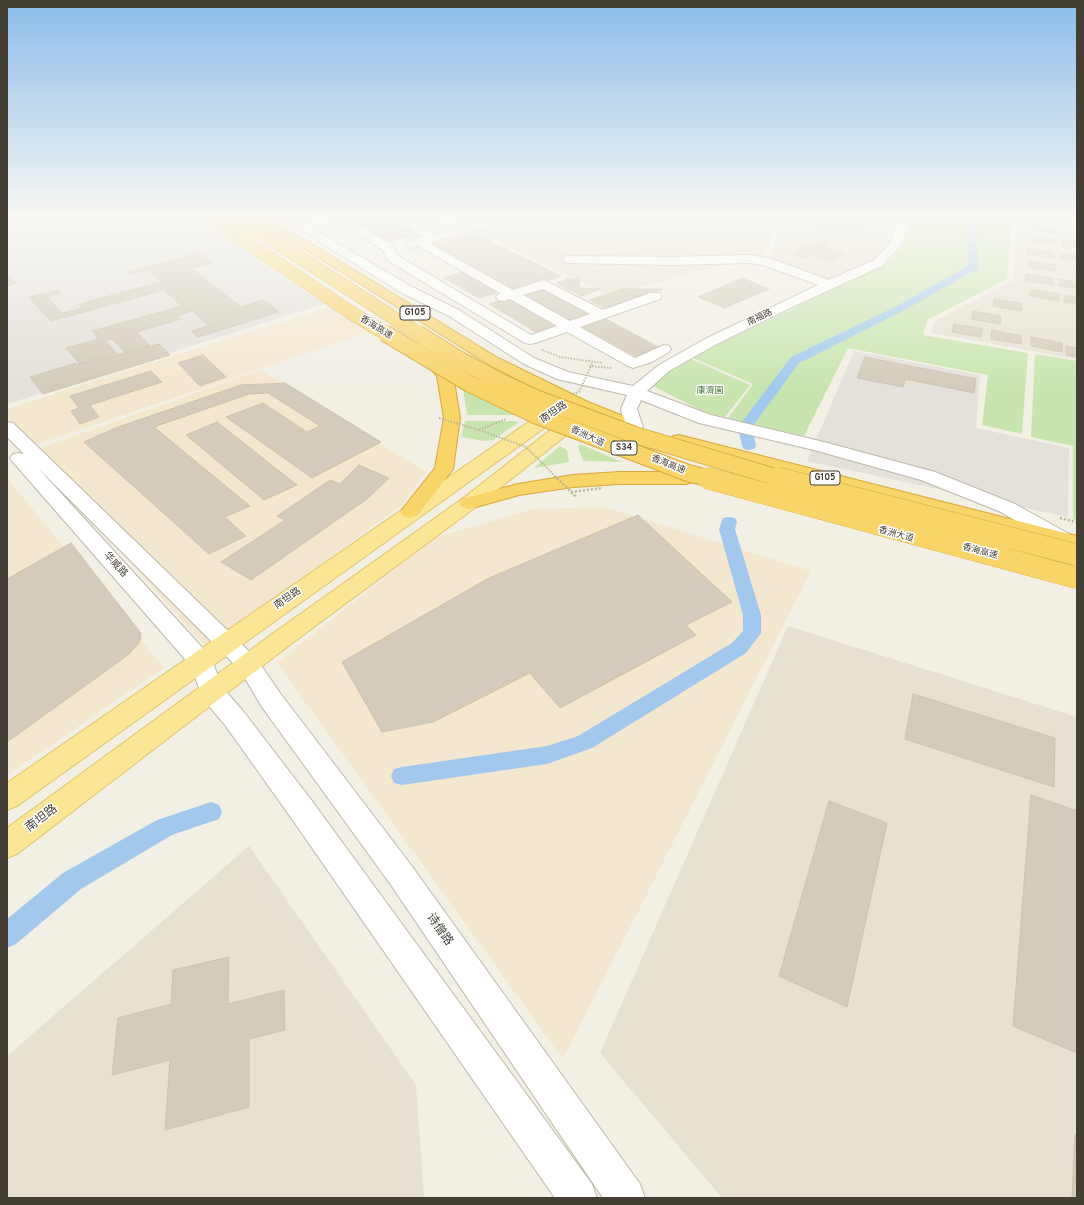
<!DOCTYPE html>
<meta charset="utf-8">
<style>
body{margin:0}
#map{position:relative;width:1084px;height:1205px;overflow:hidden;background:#f2efe5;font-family:Overpass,sans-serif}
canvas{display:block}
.frame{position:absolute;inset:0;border:8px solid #443f35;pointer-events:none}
</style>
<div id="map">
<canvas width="1084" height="1205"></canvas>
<div class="frame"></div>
</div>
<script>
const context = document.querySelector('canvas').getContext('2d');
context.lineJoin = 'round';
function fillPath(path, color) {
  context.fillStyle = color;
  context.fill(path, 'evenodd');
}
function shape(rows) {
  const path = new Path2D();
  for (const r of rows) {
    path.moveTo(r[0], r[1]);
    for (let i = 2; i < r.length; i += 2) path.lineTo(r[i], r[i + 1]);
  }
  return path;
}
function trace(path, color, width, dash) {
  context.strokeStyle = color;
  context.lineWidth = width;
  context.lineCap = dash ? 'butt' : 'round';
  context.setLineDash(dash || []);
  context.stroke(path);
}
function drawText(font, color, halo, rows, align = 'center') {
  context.font = font + ' Overpass,"Noto Sans SC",sans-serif';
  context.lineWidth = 3;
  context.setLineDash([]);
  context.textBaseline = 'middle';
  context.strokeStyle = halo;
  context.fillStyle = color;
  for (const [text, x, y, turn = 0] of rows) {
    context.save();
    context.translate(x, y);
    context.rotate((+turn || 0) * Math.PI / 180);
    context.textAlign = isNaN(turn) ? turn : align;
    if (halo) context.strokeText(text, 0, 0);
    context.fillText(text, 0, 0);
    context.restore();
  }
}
fillPath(shape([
 [451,219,766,219,774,228,766,254,608,295],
 [771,219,898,219,889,244,873,260,830,281,770,258,779,228],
 [1017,219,1077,219,1077,359,931,333,935,321,1013,280],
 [788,626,1077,717,1077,1198,722,1198,600,1053],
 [249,846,416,1085,424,1198,7,1198,7,1056]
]), '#e6e1d3');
fillPath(shape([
 [331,306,370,332,23,449,7,432,7,409],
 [261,370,426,472,401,506,206,647,31,451],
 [7,478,164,668,7,775],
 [604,507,811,571,563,1059,277,663,434,538,533,509]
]), '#f4e7d0');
fillPath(shape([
 [7,219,198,219,324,304,7,404],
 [854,351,980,375,976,428,1069,448,1068,517,807,461]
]), '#e4e0da');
fillPath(shape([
 [911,219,1012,219,1007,279,927,320,923,335,1028,353,1022,434,982,425,988,375,848,348,804,436,728,418,753,384,693,358,713,347,884,265,901,249],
 [1035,354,1077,361,1077,520,1073,519,1073,446,1031,437],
 [691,359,750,385,725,417,704,412,651,385,669,370],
 [462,382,516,415,467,415],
 [465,421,513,421,519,422,493,440,484,441,461,437],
 [580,444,622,462,583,461,578,447],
 [560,446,567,450,569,462,534,468]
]), '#c8e5af');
fillPath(shape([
 [966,219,976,219,978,267,977,269,905,310,799,363,752,427,756,446,754,449,749,450,744,449,742,446,738,427,791,357,897,306,968,266,966,219],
 [729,517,735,518,737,522,735,529,761,615,761,633,746,653,592,748,547,764,402,785,394,783,391,776,394,769,402,767,547,746,578,736,732,643,743,631,743,615,719,529,723,518,729,517],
 [211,802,219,805,222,812,219,819,172,835,81,889,16,944,7,948,7,919,63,873,157,820,211,802]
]), '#a2c9ed');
const building = shape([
 [359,219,395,219,422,233,389,242,352,221,359,219],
 [410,219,430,219,445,227,432,230,410,219],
 [828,219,843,219,843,221,840,221,844,224,850,222,861,226,854,229,866,233,852,237,839,232,835,233,826,230,831,228,812,228,809,223,827,222,828,219],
 [1058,219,1077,220,1077,225,1058,223,1058,219],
 [1029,225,1054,228,1054,233,1028,230,1029,225],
 [474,233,561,276,550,280,545,278,511,289,434,245,474,233],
 [1030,236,1056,240,1057,245,1030,241,1030,236],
 [1061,240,1077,243,1077,248,1061,246,1061,240],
 [815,241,827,245,822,247,844,253,831,261,810,255,805,258,793,254,815,241],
 [1027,248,1054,252,1054,258,1027,254,1027,248],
 [199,253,212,263,191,268,241,307,263,300,279,312,198,337,191,331,209,326,192,311,177,316,181,319,137,332,150,346,126,353,112,339,105,341,117,353,80,364,66,348,99,339,92,331,182,306,164,290,51,321,29,297,58,290,61,293,47,297,62,313,83,308,79,304,162,282,148,270,132,274,129,272,199,253],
 [1059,253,1077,255,1077,261,1059,258,1059,253],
 [1029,261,1056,265,1056,271,1029,267,1029,261],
 [466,271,502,291,479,298,444,278,466,271],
 [1026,274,1054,279,1054,285,1025,281,1026,274],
 [7,276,17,283,7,286,7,276],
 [742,278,769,289,725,308,698,297,742,278],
 [567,279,579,279,580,288,600,289,582,296,556,283,567,279],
 [1059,279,1077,282,1077,288,1059,286,1059,279],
 [546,286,596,313,573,321,523,293,546,286],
 [622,289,663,289,607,309,589,300,622,289],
 [1030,290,1059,294,1059,301,1029,296,1030,290],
 [1064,295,1077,297,1077,304,1064,302,1064,295],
 [513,296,562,324,538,333,489,304,513,296],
 [994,299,1022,303,1021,311,993,306,994,299],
 [973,311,1001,316,1000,324,971,319,973,311],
 [604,318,662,349,639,358,581,326,604,318],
 [954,324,983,329,981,337,952,332,954,324],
 [992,330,1021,336,1021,344,991,339,992,330],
 [1031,337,1062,343,1062,352,1031,346,1031,337],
 [159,344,170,355,43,394,30,377,76,363,78,365,159,344],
 [1066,346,1077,348,1077,357,1066,355,1066,346],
 [203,355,226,377,200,386,178,363,203,355],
 [865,357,976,379,974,393,905,379,903,387,857,378,865,357],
 [151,371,162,382,90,405,99,417,80,424,71,411,79,408,70,396,151,371],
 [285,383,381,442,312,478,226,417,263,403,307,432,320,426,268,393,249,394,154,427,250,506,225,517,246,536,209,554,84,442,118,427,241,385,285,383],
 [217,422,297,485,264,500,186,435,217,422],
 [359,465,389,478,367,499,251,580,221,562,285,520,277,516,330,480,340,484,359,465],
 [638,515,732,602,686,625,696,635,560,708,530,673,433,722,382,732,342,662,489,578,638,515],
 [71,543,140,632,141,637,139,643,128,655,7,742,7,579,71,543],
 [913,694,1055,738,1054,787,905,739,913,694],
 [1031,795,1077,811,1077,1053,1013,1026,1031,795],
 [829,801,887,823,847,1007,779,976,829,801],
 [229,957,228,1004,284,990,285,1030,249,1039,249,1107,165,1130,170,1060,112,1075,118,1018,171,1004,173,970,229,957],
 [1075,1135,1077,1136,1077,1198,1072,1198,1075,1135]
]);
fillPath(building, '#d3cbbb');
trace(building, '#cdc4ae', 1);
const minor = shape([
 [150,219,162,219,166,223,164,225,160,226,156,225,150,219],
 [283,219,297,219,412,287,459,310,534,358,568,372,633,386,659,365,705,339,818,285,763,265,748,263,673,265,569,263,565,262,563,259,565,256,673,257,748,255,769,258,829,280,874,260,889,245,900,219,912,219,900,246,882,266,790,308,715,345,669,371,647,391,711,415,824,442,935,472,1015,504,1071,535,1074,540,1071,545,1064,546,1057,545,1001,512,921,480,814,450,699,423,641,400,637,409,643,427,640,431,634,432,628,431,623,419,621,409,627,395,557,379,524,364,449,316,402,293,283,219],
 [333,219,347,219,393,245,397,255,531,335,557,326,510,299,503,301,498,300,496,297,500,293,418,246,412,248,408,247,406,244,408,241,423,237,395,219,409,219,435,234,490,219,509,219,508,221,429,243,513,290,544,280,603,310,650,293,660,293,662,296,660,299,580,327,635,358,664,345,669,346,671,349,669,352,652,362,633,368,628,366,567,332,535,343,530,344,525,343,387,260,383,250,333,219],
 [543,289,590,314,570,321,523,295,543,289],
 [7,422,13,423,256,658,280,693,411,865,640,1184,645,1198,603,1198,391,885,262,707,240,670,37,467,210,656,223,688,243,711,312,801,592,1184,597,1198,555,1198,292,819,225,725,203,699,191,666,13,462,10,458,13,454,19,453,24,454,7,437,7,422]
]);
const major = shape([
 [562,402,568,403,570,407,568,411,17,806,7,810,7,783,556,403,562,402],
 [582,409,588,410,590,414,588,418,476,507,291,644,17,854,7,858,7,828,275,632,462,499,576,410,582,409]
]);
const highway = shape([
 [257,219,271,219,498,358,588,402,623,416,625,420,623,424,617,425,576,410,488,364,257,219],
 [428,351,433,353,453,375,460,418,453,469,417,516,410,518,403,516,400,512,435,468,444,418,437,376,420,356,423,353,428,351],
 [679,435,1077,536,1077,550,673,444,670,440,673,436,679,435],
 [619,472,686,472,693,474,695,478,693,482,686,484,619,484,573,487,519,495,469,509,462,507,459,503,462,499,518,484,573,475,619,472]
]);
trace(minor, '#bdb7a8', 2);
trace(major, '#dfc466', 2);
trace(highway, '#d7aa39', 2);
trace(shape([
 [542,350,560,357,603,363],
 [589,366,612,368]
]), '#beb49a', 2, [1.5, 1.5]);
trace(shape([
 [1060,518,1077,522]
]), '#beb49a', 2.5, [2, 2]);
fillPath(minor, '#fff');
fillPath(major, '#fbe695');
fillPath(highway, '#f9d469');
const highwayBridgeFar2 = shape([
 [213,219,350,312,386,334],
 [240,219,419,334]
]);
const highwayBridgeFar1 = shape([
 [385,333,470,384,535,415,688,473,711,479],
 [417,333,460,360,503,383,538,399,635,435,782,479]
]);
const highwayBridge = shape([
 [707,478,1077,578],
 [778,478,1077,555]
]);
trace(highwayBridgeFar2, '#d7aa39', 14, []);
trace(highwayBridgeFar1, '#d7aa39', 18, []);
trace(highwayBridge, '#d7aa39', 22, []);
trace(shape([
 [573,394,579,392,593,362],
 [439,418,479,430,526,447,558,479],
 [479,430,506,419]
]), '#beb49a', 2, [1.5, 1.5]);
trace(shape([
 [557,478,576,497],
 [571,492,603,488]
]), '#beb49a', 2.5, [2, 2]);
trace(highwayBridgeFar2, '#f9d469', 13);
trace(highwayBridgeFar1, '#f9d469', 16);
trace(highwayBridge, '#f9d469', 21);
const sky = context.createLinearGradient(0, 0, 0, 388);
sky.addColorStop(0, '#8cbcea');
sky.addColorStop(0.56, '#f9f8f3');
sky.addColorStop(1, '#f9f8f300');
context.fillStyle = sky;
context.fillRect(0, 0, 1084, 388);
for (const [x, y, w] of [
 [415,313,30],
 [624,448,26],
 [825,478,30]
]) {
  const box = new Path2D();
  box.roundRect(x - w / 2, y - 7, w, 14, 3);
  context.fillStyle = '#fff';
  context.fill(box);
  trace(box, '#443f35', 1);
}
drawText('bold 9px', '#443f35', null, [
 ["G105",415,313],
 ["S34",624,448],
 ["G105",825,478]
]);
drawText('9px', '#443f35', '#fff', [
 ["南福路",760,318,-26],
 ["香海高速",376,328,31],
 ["香洲大道",587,437,25],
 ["香海高速",668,465,22],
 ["香洲大道",896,535,15],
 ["香海高速",980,552,15]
]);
drawText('9px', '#40732a', '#fff', [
 ["康濟園",710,391]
]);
drawText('10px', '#443f35', '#fff', [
 ["南坦路",554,413,-35],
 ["华威路",115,565,48],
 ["南坦路",288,599,-35]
]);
drawText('12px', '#443f35', '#fff', [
 ["南坦路",42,819,-37],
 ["诗僧路",439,930,55]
]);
</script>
